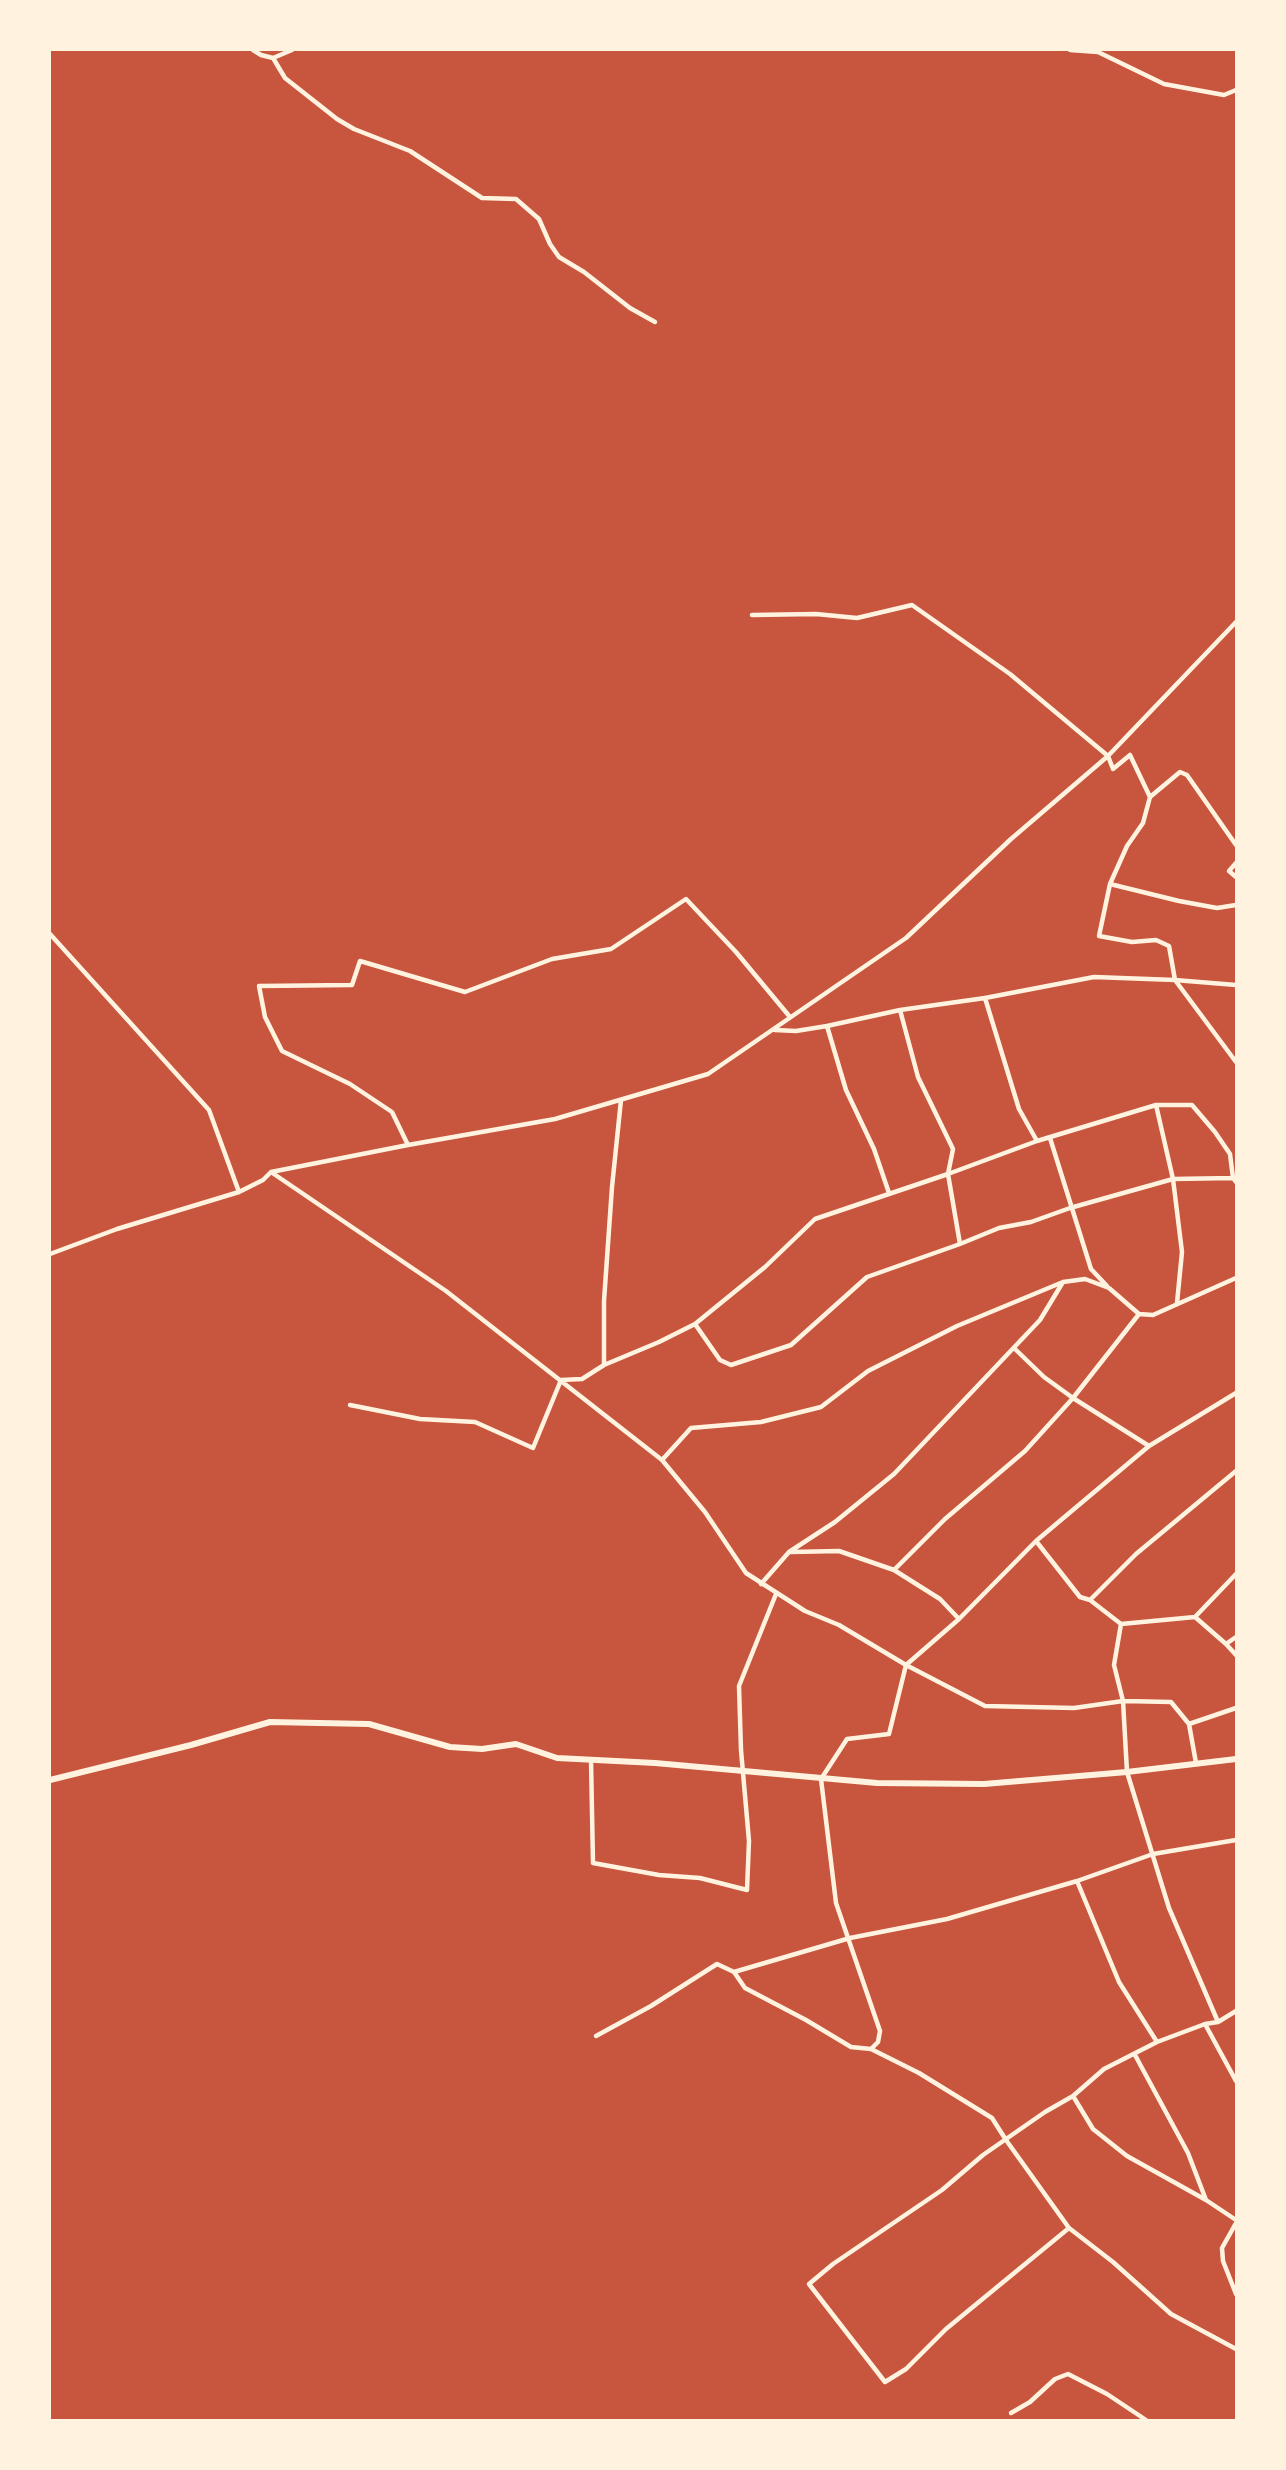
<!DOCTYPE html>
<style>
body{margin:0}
#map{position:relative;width:1286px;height:2470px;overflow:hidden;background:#c8553d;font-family:Rubik,sans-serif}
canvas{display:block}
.frame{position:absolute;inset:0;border:51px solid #fff3e0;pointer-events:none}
</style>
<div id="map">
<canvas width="1286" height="2470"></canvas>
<div class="frame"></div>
</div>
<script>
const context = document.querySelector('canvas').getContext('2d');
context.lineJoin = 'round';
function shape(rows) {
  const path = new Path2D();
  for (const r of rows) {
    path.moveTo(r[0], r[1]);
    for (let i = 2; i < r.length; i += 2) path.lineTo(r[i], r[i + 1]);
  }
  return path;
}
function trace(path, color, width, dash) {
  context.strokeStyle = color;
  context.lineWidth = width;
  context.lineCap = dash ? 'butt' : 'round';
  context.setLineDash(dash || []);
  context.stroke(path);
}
trace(shape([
 [253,50,261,55,273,58,292,50],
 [1070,50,1098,52,1164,84,1224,95,1236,90],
 [273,58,285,78,337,119,354,129,410,151,482,198,516,199,539,219,550,244,559,257,584,272,630,308,655,322],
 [752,615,816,614,857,618,912,605,1010,674,1108,756,1113,769,1130,755,1150,797],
 [1236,845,1187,775,1180,772,1150,797,1143,823,1127,846,1110,884,1099,936,1132,942,1156,940,1169,946,1175,980,1236,1062],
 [1236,863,1229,871,1236,877],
 [1110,884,1179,901,1217,908,1236,905],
 [50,934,209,1110,239,1192],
 [985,998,1019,1109,1037,1141,1156,1105,1173,1179,1182,1252,1177,1303],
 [827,1026,846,1090,874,1149,889,1193],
 [775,1030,796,1031,827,1026,900,1010,985,998,1094,977,1175,980,1236,985],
 [1156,1105,1192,1105,1215,1132,1230,1154,1233,1178,1236,1182],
 [1050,1138,1091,1269,1107,1286],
 [408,1145,392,1112,350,1084,282,1051,265,1017,259,986,352,985,360,961,465,992,552,959,611,949,686,899,736,952,790,1017],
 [271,1172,446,1291,662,1460,691,1428,761,1422,821,1407,868,1371,957,1326,1063,1282],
 [960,1244,999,1228,1031,1222,1070,1208,1173,1179,1233,1178],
 [50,1254,117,1229,239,1192,263,1180,271,1172,408,1145,555,1119,708,1074,906,938,1011,839,1108,756,1236,622],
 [695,1324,720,1360,731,1365,791,1345,867,1277,960,1244,948,1174,953,1149,918,1077,900,1010],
 [1014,1348,1044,1377,1073,1398,1149,1446],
 [604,1365,604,1301,612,1187,621,1100],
 [350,1405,420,1419,475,1422,533,1448,561,1380,582,1379,604,1365,659,1342,695,1324,765,1267,815,1219,948,1174,1037,1141],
 [662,1460,705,1512,746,1573,805,1611,839,1625,906,1665,985,1706,1074,1708,1123,1701,1171,1702,1189,1724,1196,1763],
 [1036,1541,1080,1597,1090,1600,1136,1554,1236,1471],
 [791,1552,839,1551,894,1570],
 [761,1584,789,1552,835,1522,894,1474,1040,1320,1063,1282,1085,1279,1109,1288,1139,1314],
 [1090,1600,1121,1624,1195,1617,1226,1644,1236,1637],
 [1195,1617,1236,1574],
 [959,1619,940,1599,894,1570,945,1519,1025,1451,1073,1398,1139,1314,1153,1315,1236,1278],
 [1121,1624,1114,1665,1123,1701,1127,1772,1169,1908,1218,2022,1205,2024,1157,2042,1104,2069,1073,2096,1045,2112,983,2155,942,2190,833,2264,809,2284,885,2382,906,2369,946,2329,1069,2228,1113,2262,1171,2314,1236,2349],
 [1226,1644,1236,1655],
 [1189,1724,1236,1708],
 [591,1760,593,1863,659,1875,700,1878,747,1890,749,1841,741,1750,739,1686,776,1594],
 [1077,1881,1119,1982,1157,2042],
 [734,1972,745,1988,806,2020,851,2047,871,2049,919,2073,992,2118,1006,2140,1069,2228],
 [1218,2022,1236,2011],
 [1205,2024,1236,2081],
 [596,2036,651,2006,717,1964,734,1972,850,1938,947,1919,1077,1881,1153,1854,1236,1840],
 [871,2049,878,2042,880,2031,836,1903,821,1779,847,1739,889,1734,906,1665,959,1619,1036,1541,1149,1446,1236,1393],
 [1135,2055,1188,2153,1206,2200],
 [1073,2096,1093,2129,1127,2156,1206,2200,1236,2220],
 [1236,2223,1222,2248,1223,2261,1236,2294],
 [1011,2413,1030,2402,1055,2379,1068,2374,1107,2394,1146,2420]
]), '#fff3e0', 4.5);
trace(shape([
 [50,1780,191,1745,270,1722,369,1724,450,1747,482,1749,516,1744,557,1758,655,1763,877,1783,984,1784,1127,1772,1236,1759]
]), '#fff3e0', 6);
</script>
